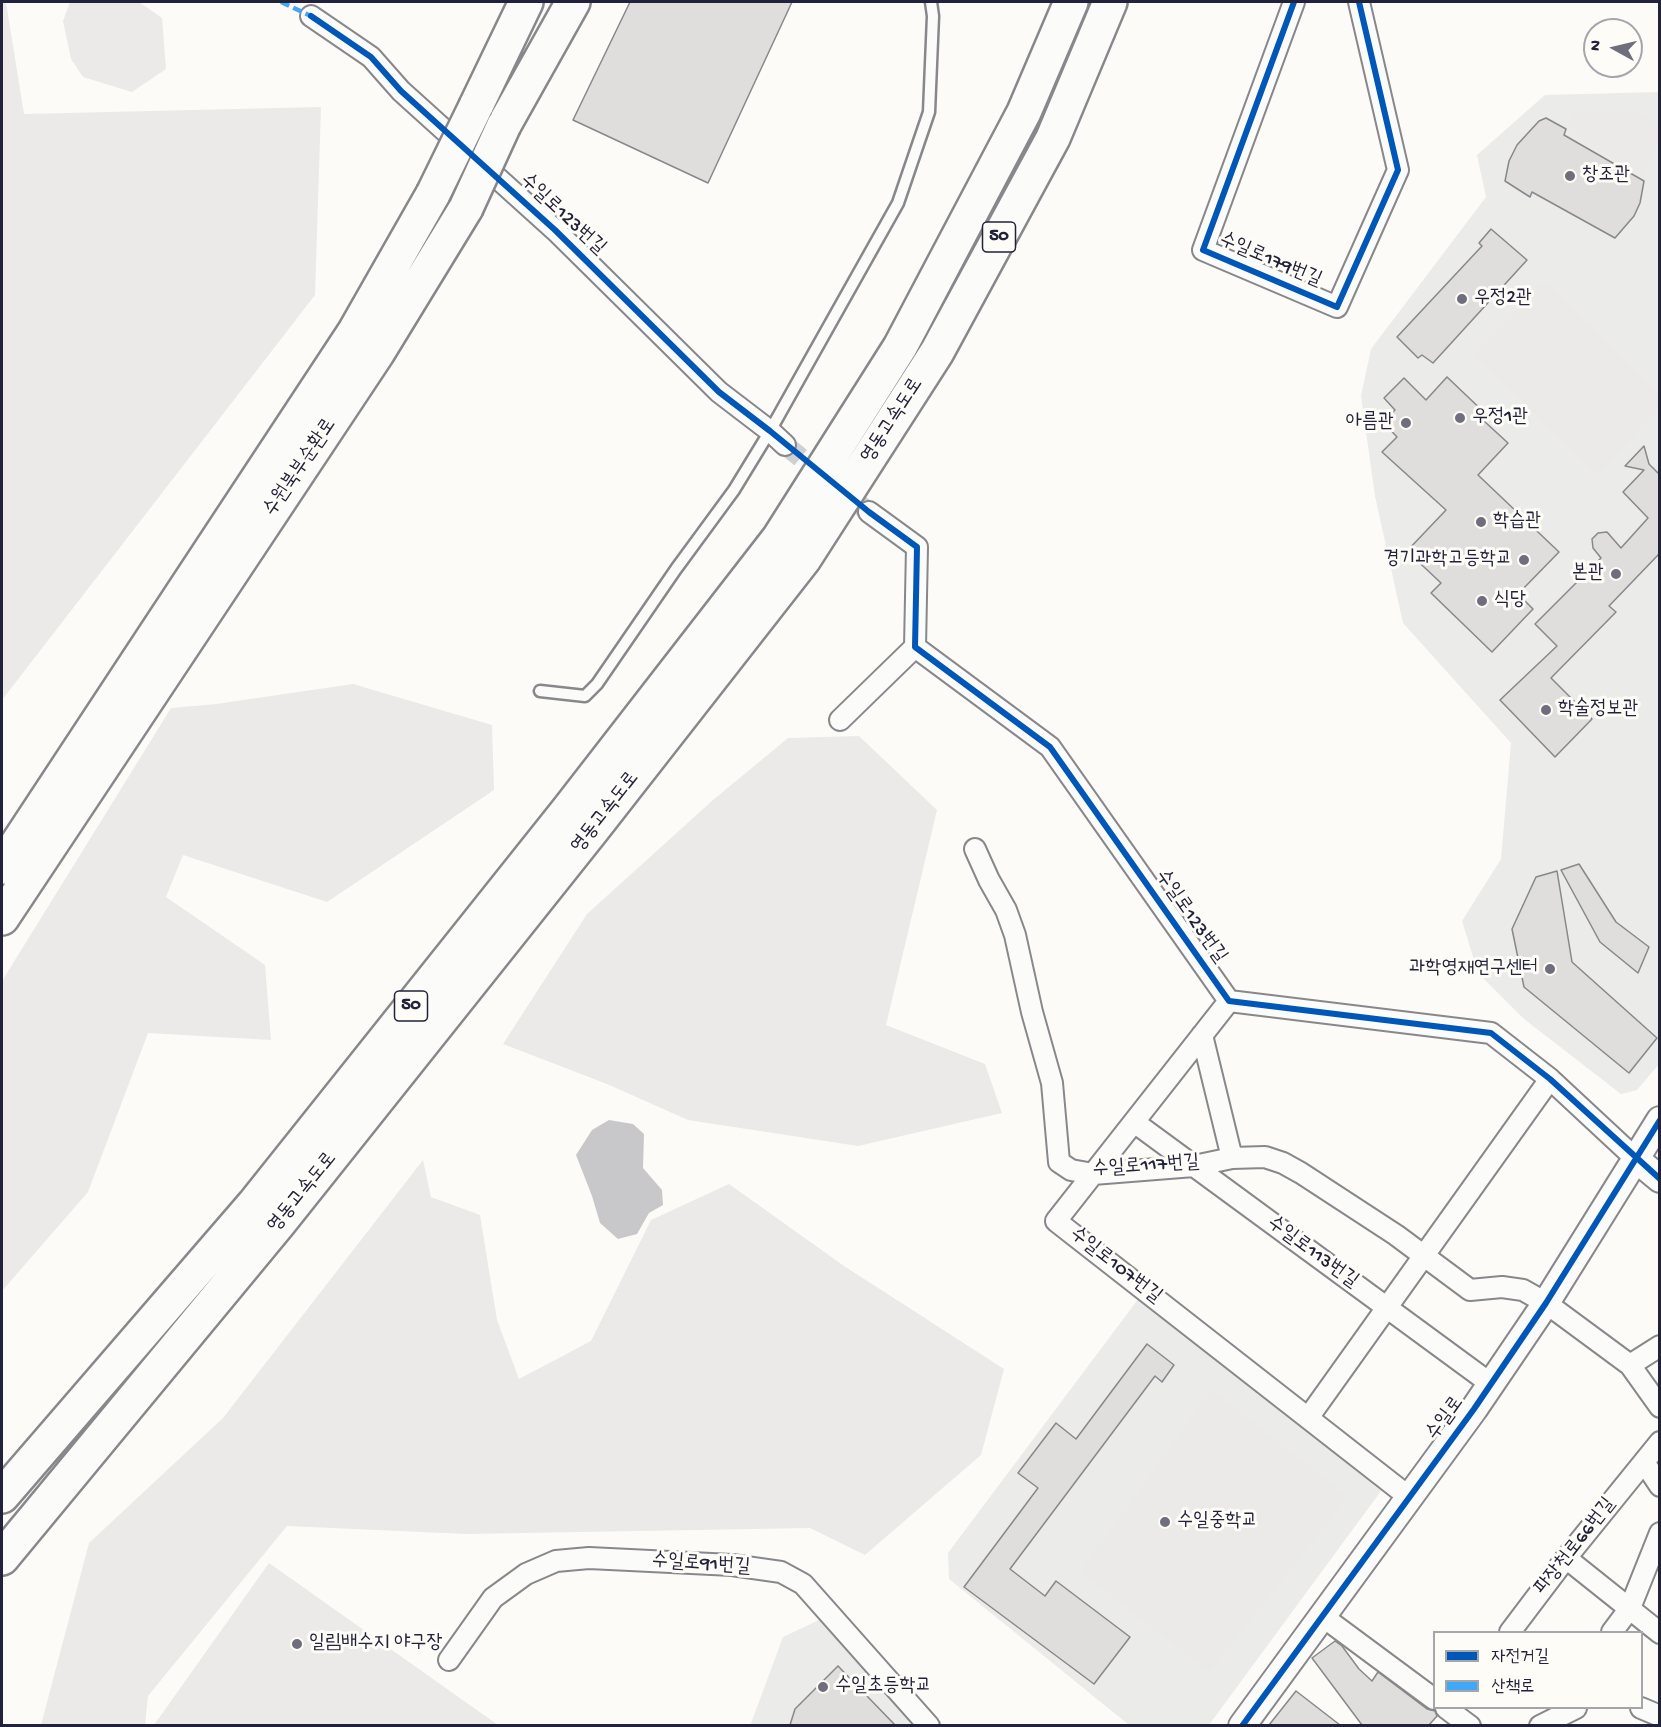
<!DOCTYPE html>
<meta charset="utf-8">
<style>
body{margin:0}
#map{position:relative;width:1661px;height:1727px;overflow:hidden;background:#fcfbf8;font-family:"Gochi Hand","Poor Story",sans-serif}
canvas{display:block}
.frame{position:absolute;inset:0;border:3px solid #22223b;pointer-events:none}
.legend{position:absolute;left:1433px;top:1631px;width:210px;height:78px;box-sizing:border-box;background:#fdfcf7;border:2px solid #a5a5ac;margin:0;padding:8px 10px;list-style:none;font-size:18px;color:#22223b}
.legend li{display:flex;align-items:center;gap:12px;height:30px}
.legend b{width:30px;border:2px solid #a5a5ac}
.north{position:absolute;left:1583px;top:18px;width:60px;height:60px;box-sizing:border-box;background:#fdfcf7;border:2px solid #a5a5ac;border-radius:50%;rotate:278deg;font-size:16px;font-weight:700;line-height:24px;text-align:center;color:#22223b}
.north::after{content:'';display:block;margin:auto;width:21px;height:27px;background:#6e6e7d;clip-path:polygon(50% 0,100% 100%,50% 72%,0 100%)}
</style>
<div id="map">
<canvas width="1661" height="1727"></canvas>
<div class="frame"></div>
<ul class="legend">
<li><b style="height:8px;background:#0057b8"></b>자전거길</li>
<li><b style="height:8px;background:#3fa9f5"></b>산책로</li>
</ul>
<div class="north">N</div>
</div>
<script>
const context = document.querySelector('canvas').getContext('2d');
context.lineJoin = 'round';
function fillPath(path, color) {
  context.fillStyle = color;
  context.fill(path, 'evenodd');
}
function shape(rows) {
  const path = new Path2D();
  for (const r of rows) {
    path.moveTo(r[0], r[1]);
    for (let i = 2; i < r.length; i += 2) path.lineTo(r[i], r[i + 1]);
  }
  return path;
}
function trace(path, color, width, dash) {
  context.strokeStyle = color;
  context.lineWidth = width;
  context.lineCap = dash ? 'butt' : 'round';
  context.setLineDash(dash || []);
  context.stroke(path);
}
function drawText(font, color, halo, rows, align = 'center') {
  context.font = font + ' "Gochi Hand","Poor Story",sans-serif';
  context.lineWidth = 6;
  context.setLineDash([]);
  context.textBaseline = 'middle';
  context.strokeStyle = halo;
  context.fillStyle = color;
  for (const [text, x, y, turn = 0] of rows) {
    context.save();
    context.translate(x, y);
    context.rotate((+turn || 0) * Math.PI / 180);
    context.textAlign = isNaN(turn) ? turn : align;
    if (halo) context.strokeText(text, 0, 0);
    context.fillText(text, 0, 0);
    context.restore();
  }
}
fillPath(shape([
 [1659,92,1660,1063,1637,1090,1621,1094,1524,1019,1478,973,1462,921,1501,859,1511,743,1403,623,1375,496,1361,396,1371,349,1486,197,1477,155,1545,95],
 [1139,1298,1217,1355,1270,1402,1381,1491,1209,1725,1129,1725,949,1579,948,1553],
 [819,1620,917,1725,750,1726,783,1637]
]), '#ebebe9');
fillPath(shape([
 [2,2,6,2,24,114,321,107,315,295,2,700],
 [70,2,139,2,162,18,166,69,132,92,83,77,71,59,63,21],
 [1575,111,1638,112,1659,124,1659,144,1642,175,1584,141,1568,124],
 [1544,282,1659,394,1659,409,1597,474,1474,354],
 [353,684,492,725,494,790,327,902,183,855,166,897,265,965,271,1040,148,1033,88,1192,2,1291,2,981,171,708,216,704],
 [859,736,937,810,886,1025,985,1064,1002,1113,858,1146,688,1120,607,1084,503,1044,587,914,713,800,788,738],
 [423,1160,431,1197,480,1215,497,1320,519,1379,591,1341,651,1220,729,1184,844,1266,1004,1369,981,1455,865,1555,810,1528,467,1534,287,1526,148,1696,145,1725,41,1725,89,1543,223,1418],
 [1212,1390,1347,1497,1209,1671,1081,1572],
 [269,1563,498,1725,154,1725]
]), '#ebeae8');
fillPath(shape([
 [609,1120,633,1124,644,1134,643,1168,662,1190,663,1205,649,1213,637,1234,618,1239,600,1223,592,1196,576,1155,592,1130]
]), '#c8c8ca');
const building = shape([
 [630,2,792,2,708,183,573,120,630,2],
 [1546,118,1566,129,1564,135,1644,181,1640,203,1634,216,1615,238,1532,192,1530,197,1505,181,1509,161,1517,145,1539,121,1546,118],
 [1491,229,1527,260,1433,363,1422,355,1418,358,1397,337,1482,246,1479,243,1491,229],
 [1447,377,1488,416,1484,421,1508,443,1478,475,1559,552,1518,594,1533,609,1492,652,1431,593,1441,583,1407,551,1446,510,1382,452,1397,437,1383,422,1395,410,1384,398,1404,378,1426,400,1447,377],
 [1644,446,1649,464,1659,474,1659,554,1609,606,1616,612,1551,678,1592,719,1555,757,1500,700,1557,646,1535,624,1601,558,1593,548,1592,539,1598,533,1607,532,1621,548,1648,518,1623,492,1644,470,1625,466,1644,446],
 [1579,864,1616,922,1649,947,1638,973,1600,942,1561,870,1579,864],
 [1557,871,1572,962,1657,1038,1629,1073,1524,987,1512,929,1536,877,1557,871],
 [1147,1344,1174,1365,1162,1382,1155,1376,1010,1569,1045,1596,1056,1581,1130,1637,1094,1684,964,1587,1038,1488,1018,1473,1056,1423,1076,1439,1147,1344],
 [1335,1641,1342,1646,1359,1669,1372,1681,1378,1672,1427,1709,1435,1711,1437,1716,1429,1725,1362,1725,1312,1658,1335,1641],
 [838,1666,895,1725,790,1725,795,1709,838,1666],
 [1296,1691,1340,1725,1269,1725,1296,1691]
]);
fillPath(building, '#dfdedd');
trace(building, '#88888c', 1.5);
trace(shape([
 [785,445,869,512]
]), '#d0d0d2', 20, [20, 10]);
const service = shape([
 [540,691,585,696,597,684,676,569,734,490,770,431,898,203,929,112,933,16,931,2]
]);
const minor = shape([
 [1294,2,1203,250,1337,307,1398,170,1359,2],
 [311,16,371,57,401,91,555,230,719,392,770,431,785,445],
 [869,512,917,547,915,647,1050,747,1229,1001,1491,1033,1550,1079,1636,1159],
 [840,720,915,647],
 [975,849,989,880,1006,910,1015,935,1032,1012,1052,1083,1059,1162,1071,1170,1093,1174,1194,1166,1232,1158,1265,1157,1283,1163,1301,1173,1396,1235,1470,1290,1502,1287,1523,1290,1546,1303,1630,1365,1660,1407],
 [1229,1001,1056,1221,1409,1497],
 [1202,1035,1232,1158],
 [1134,1122,1491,1384],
 [1630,1365,1660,1346],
 [1308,1418,1550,1079],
 [1644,1462,1660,1486],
 [1566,1558,1660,1633],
 [1322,1616,1434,1699],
 [1510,1632,1566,1558,1660,1442],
 [1612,1632,1630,1608,1660,1533],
 [449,1660,493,1598,526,1574,556,1561,589,1558,732,1565,781,1572,803,1584,929,1726],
 [1446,1708,1470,1726],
 [1641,1708,1660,1716],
 [1540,1726,1576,1708]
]);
const tertiary = shape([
 [1636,1159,1660,1179],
 [1242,1726,1474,1409,1546,1303,1660,1120]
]);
const trunk = shape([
 [476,106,526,2],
 [504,125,573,2],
 [2,867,355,331,433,194],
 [2,918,378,352,466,208]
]);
const motorway = shape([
 [2,1496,254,1204,568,810,779,538,900,347,1024,112,1071,2],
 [2,1558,279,1223,593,829,804,559,937,352,1053,138,1110,2]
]);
trace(service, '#88888c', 15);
trace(minor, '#88888c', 24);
trace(tertiary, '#88888c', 30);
trace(trunk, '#88888c', 38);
trace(motorway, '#88888c', 38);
trace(service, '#fbfbf9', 10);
trace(minor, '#fbfbf9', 20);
trace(tertiary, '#fbfbf9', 26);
trace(trunk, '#fbfbf9', 33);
trace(motorway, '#fbfbf9', 33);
const trunkBridge = shape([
 [433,194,476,106],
 [466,208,504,125]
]);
trace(trunkBridge, '#88888c', 38, []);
trace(trunkBridge, '#fbfbf9', 33);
trace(shape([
 [281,2,311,16]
]), '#3fa9f5', 4.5, [9, 4.5]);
trace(shape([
 [1294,2,1203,250,1337,307,1398,170,1359,2],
 [311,16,371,57,401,91,555,230,719,392,770,431,869,512,917,547,915,647,1050,747,1229,1001,1491,1033,1550,1079,1660,1179],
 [1242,1726,1474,1409,1546,1303,1660,1120]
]), '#0057b8', 6);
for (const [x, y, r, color] of [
 [1570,176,6,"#6e6e7d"],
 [1462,299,6,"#6e6e7d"],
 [1460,418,6,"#6e6e7d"],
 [1406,423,6,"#6e6e7d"],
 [1481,522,6,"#6e6e7d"],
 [1524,560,6,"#6e6e7d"],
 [1616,574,6,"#6e6e7d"],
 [1482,601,6,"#6e6e7d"],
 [1546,710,6,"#6e6e7d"],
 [1550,969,6,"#6e6e7d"],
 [1165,1522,6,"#6e6e7d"],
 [297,1644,6,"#6e6e7d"],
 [823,1687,6,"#6e6e7d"]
]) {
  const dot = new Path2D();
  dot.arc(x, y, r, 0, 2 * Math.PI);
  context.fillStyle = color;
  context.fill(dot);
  trace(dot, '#fdfcf7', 2);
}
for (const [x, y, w] of [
 [999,237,33],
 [411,1006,33]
]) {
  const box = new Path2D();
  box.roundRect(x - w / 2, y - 15, w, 30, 4.5);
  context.fillStyle = '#fdfcf7';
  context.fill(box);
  trace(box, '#22223b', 1.5);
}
drawText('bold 18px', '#22223b', null, [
 ["50",999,237],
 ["50",411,1006]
]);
drawText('20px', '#22223b', '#fdfcf7', [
 ["창조관",1582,176],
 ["우정2관",1474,299],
 ["우정1관",1472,418],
 ["아름관",1394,423,"right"],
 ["학습관",1493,522],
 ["경기과학고등학교",1512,560,"right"],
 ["본관",1604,574,"right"],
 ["식당",1494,601],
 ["학술정보관",1558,710],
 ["과학영재연구센터",1538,969,"right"],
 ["수일중학교",1177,1522],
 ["일림배수지 야구장",309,1644],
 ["수일초등학교",835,1687]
], 'left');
drawText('20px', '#22223b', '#fdfcf7', [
 ["수일로123번길",562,215,43],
 ["수일로179번길",1270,261,23],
 ["영동고속도로",893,421,-57],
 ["수원북부순환로",301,468,-56],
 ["영동고속도로",606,813,-52],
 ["수일로123번길",1190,917,55],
 ["수일로117번길",1146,1167,-4],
 ["영동고속도로",303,1193,-51],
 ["수일로113번길",1312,1253,36],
 ["수일로107번길",1115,1266,38],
 ["수일로",1446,1419,-54],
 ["파장천로66번길",1576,1547,-52],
 ["수일로91번길",701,1565,4]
]);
</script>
